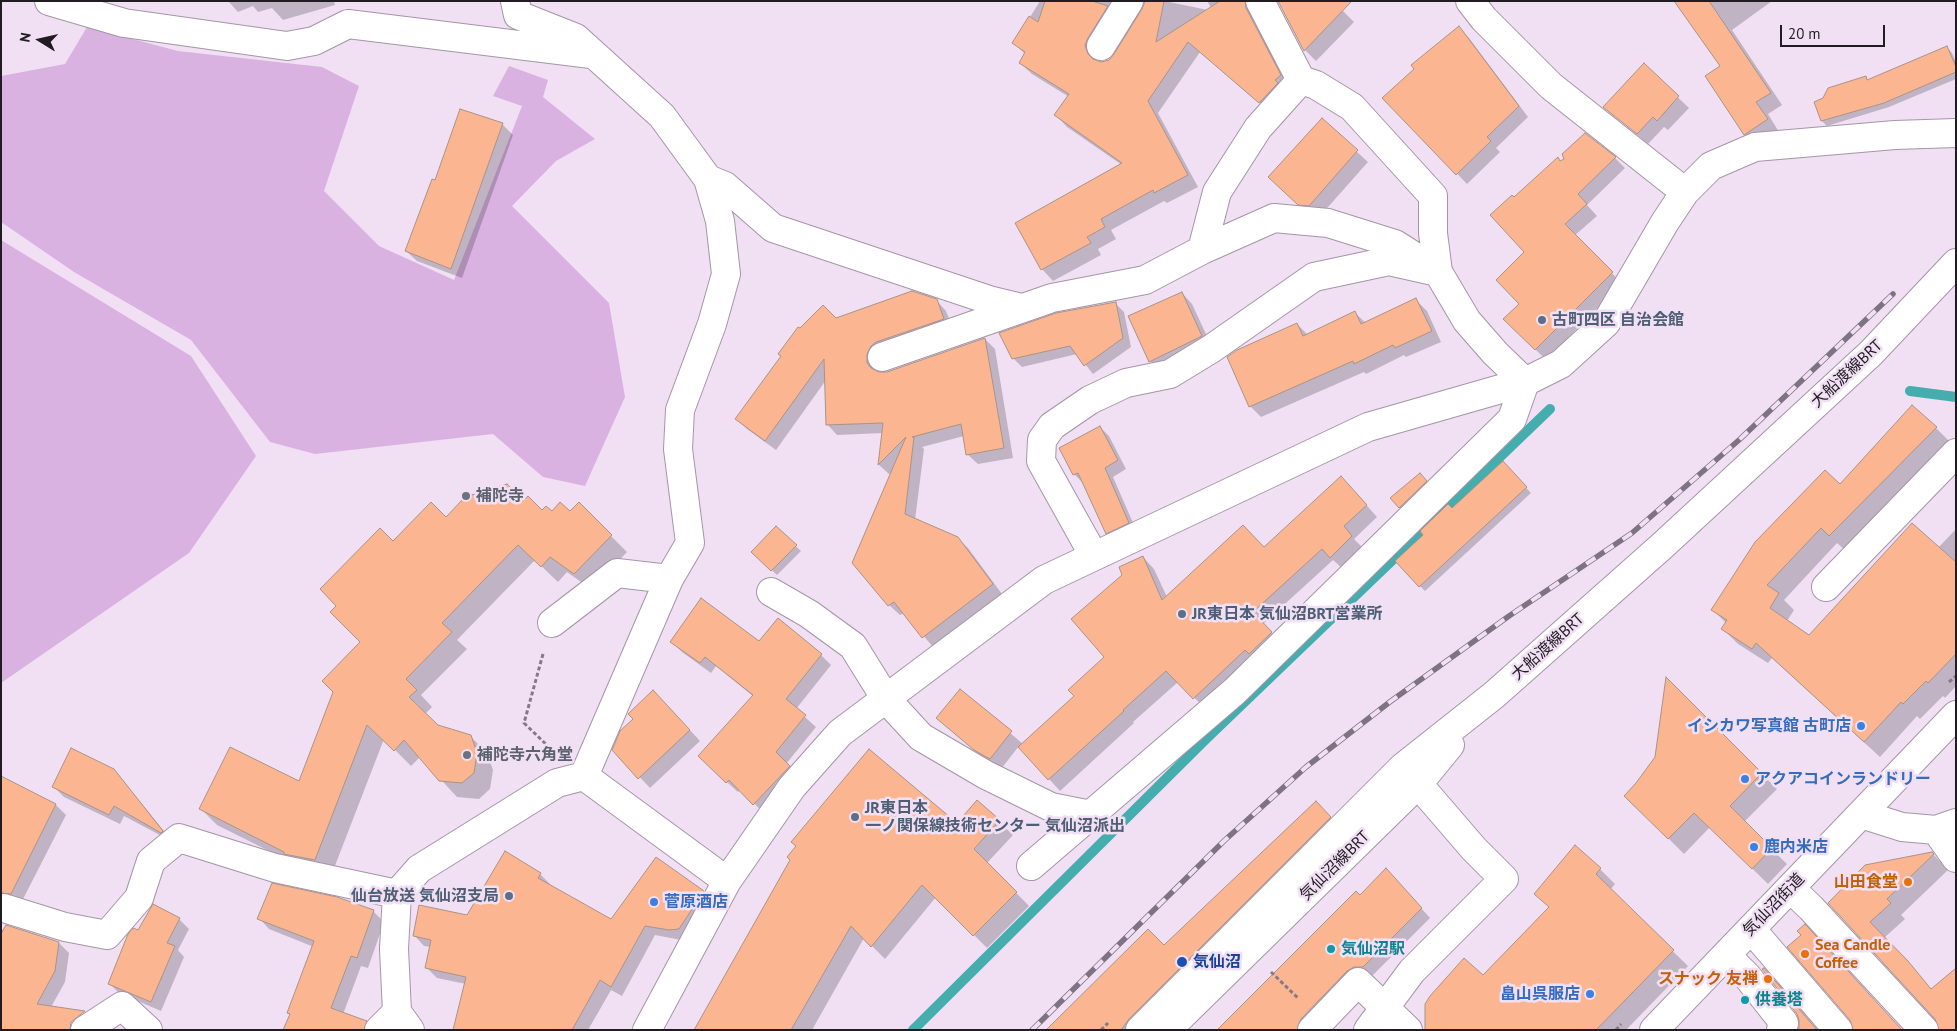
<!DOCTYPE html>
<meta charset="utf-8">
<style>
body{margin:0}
#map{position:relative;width:1957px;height:1031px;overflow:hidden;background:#f1e0f4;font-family:"PT Sans",sans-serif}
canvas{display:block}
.frame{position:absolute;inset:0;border:2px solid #211b22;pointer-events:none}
.north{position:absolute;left:15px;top:15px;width:50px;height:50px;-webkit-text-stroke:4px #f1e0f4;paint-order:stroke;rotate:280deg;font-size:14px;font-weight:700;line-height:20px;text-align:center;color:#211b22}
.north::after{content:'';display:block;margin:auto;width:18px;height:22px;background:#211b22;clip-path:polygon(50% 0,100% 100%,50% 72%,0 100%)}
.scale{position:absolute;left:1780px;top:25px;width:105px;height:22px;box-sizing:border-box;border:2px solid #211b22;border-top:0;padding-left:6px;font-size:15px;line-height:18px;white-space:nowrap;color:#211b22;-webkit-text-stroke:4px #f1e0f4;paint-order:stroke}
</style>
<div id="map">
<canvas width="1957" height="1031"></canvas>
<div class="frame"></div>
<div class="north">N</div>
<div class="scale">20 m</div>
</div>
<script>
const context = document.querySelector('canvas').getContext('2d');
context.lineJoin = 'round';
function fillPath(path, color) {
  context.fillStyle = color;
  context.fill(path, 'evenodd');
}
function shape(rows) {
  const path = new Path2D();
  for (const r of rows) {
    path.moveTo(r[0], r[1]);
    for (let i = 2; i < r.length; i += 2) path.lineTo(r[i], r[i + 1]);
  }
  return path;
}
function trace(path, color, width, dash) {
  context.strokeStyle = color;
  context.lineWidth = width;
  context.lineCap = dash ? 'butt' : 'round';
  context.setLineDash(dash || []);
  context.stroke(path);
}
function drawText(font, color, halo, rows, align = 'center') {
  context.font = font + ' "PT Sans","Noto Sans JP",sans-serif';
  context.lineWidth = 5;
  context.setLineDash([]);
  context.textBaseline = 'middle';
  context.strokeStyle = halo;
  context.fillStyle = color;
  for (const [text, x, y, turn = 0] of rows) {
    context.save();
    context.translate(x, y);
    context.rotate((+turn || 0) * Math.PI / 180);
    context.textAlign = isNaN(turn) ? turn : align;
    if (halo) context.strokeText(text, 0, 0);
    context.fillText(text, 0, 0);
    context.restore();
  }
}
fillPath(shape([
 [87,27,178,51,322,67,359,86,324,191,379,246,454,280,522,106,493,96,509,66,548,80,543,97,595,139,556,161,512,206,609,303,625,397,585,486,543,477,493,434,315,454,270,442,191,340,74,272,1,222,1,76,65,64],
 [1,240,191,356,256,456,189,553,1,683]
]), '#dab2e1');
fillPath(shape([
 [228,1,334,1,335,5,283,20,272,8,258,12,253,6,238,12],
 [1040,1,1126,1,1096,57,1097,62,1101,63,1109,61,1164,1,1213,11,1207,1,1261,1,1291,87,1271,113,1200,52,1158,113,1198,187,1167,203,1164,201,1111,230,1116,239,1098,249,1101,255,1053,281,1042,269,1122,165,1067,127,1056,115,1069,97,1032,74,1020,63,1025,54,1014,43],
 [1333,1,1354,22,1316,61,1305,50],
 [1675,1,1772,1,1732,30,1782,105,1768,114,1779,132,1757,146,1745,134,1721,66],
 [1458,28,1469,38,1528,117,1496,148,1500,152,1467,184,1384,98],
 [1947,47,1952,53,1956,62,1956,79,1889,107,1827,126,1822,121,1816,103,1865,78,1868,81],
 [1644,65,1689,108,1668,130,1664,127,1648,144,1605,107],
 [1322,120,1368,162,1320,216,1310,215,1280,188],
 [502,124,513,135,462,278,417,261,406,251,436,182],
 [1615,158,1625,168,1587,205,1597,216,1574,236,1622,283,1546,360,1505,319,1521,304,1525,252,1514,198,1561,162],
 [1182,293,1192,304,1212,347,1160,372,1150,361],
 [936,300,946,311,953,329,876,365,877,373,887,373,985,339,995,349,1013,458,978,464,967,454,964,436,922,447,924,449,915,520,957,538,968,548,1002,594,933,647,904,613,900,615,889,605,854,562,894,470,889,474,879,465,883,433,837,435,827,424,826,380,776,450,747,429,737,419,800,330],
 [1416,300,1427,311,1441,342,1406,357,1404,355,1366,374,1364,372,1261,417,1250,406,1297,324,1308,335,1355,313,1366,323],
 [1115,303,1124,312,1131,347,1093,374,1077,354,1022,367,1013,358],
 [1100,427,1109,436,1126,469,1113,477,1137,532,1116,542,1107,533,1083,483,1074,474],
 [1936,428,1951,443,1846,551,1837,543,1784,600,1794,610,1787,621,1810,637,1938,548,1956,529,1956,686,1945,698,1943,696,1920,719,1917,716,1880,757,1772,658,1768,663,1738,644,1723,629,1726,623,1713,610,1840,486],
 [1503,463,1531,493,1425,591,1420,586,1452,510],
 [1420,475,1431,487,1405,512,1392,499],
 [1352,489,1377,517,1354,539,1363,548,1342,568,1333,560,1263,624,1282,644,1206,709,1178,682,1133,722,1134,723,1060,791,1019,746,1001,769,986,760,938,718,960,690,1023,744,1076,696,1106,657,1143,557,1154,569,1167,597,1264,548],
 [524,502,542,512,552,513,570,513,579,504,627,552,591,589,567,572,558,582,535,560,457,640,467,649,421,695,432,707,425,714,437,726,470,736,487,753,493,770,490,789,479,799,457,797,420,757,411,766,384,739,331,876,297,865,217,825,201,809,299,783,362,642,393,542,446,519],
 [776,528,801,551,777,575,753,552],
 [671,641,760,642,821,655,831,665,796,709,816,727,786,764,799,777,765,814,740,790,738,792,710,767,754,697,716,666,711,673,682,652],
 [1667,680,1777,789,1744,822,1787,864,1768,884,1710,827,1684,854,1626,796,1637,784,1656,757],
 [664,702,700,741,650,788,614,750],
 [113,770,124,782,173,842,124,816,120,824,64,797,53,786],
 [1,791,56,805,66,815,21,903,1,909],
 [978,802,1013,835,987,863,1029,906,987,948,936,897,885,959,864,938,812,1030,695,1030,957,825],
 [1316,803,1339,827,1137,1030,1048,1030,1164,947],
 [1932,853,1948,870,1901,915,1905,919,1884,938,1932,990,1936,1019,1830,904],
 [1600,869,1615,884,1610,890,1688,966,1626,1030,1427,1030,1483,977,1550,908,1536,894],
 [540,874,550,884,549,886,612,921,703,892,713,903,681,940,655,935,622,996,611,990,588,1030,458,1030,466,984,437,978,427,968,431,947,424,946,414,935,468,917],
 [1395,879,1430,918,1372,976,1364,976,1309,1030,1219,1030,1360,896],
 [373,911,384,922,368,968,361,966,342,1017,291,1014,314,947,269,929,259,918],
 [179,919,189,929,178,950,184,957,161,1011,119,993,109,983,139,932],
 [1,928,4,931,59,943,69,953,65,982,50,1009,1,1030,4,932,1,931],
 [1764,969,1779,984,1818,1030,1798,1030,1801,1021,1797,1013]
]), '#0003');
trace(shape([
 [1910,391,1956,397],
 [913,1030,1207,738,1550,409]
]), '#45adae', 10);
const building = shape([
 [1045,1,1092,1,1108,6,1088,38,1085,45,1088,54,1093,59,1101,62,1109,60,1114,54,1142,9,1145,1,1164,1,1156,42,1220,1,1245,1,1246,8,1281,75,1275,80,1278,83,1259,103,1188,42,1148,101,1188,175,1154,193,1153,190,1101,219,1105,227,1087,237,1091,243,1041,270,1015,223,1122,163,1054,115,1069,94,1019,63,1025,52,1012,43,1029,16,1038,22,1045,1],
 [1278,1,1352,1,1304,51,1278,1],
 [1674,1,1709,1,1771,93,1756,102,1768,119,1744,135,1705,76,1720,66,1674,1],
 [1459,26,1519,106,1487,137,1491,141,1456,175,1382,98,1414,69,1411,65,1459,26],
 [1947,46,1956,67,1956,72,1884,103,1821,121,1814,102,1823,98,1828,88,1866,76,1867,80,1947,46],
 [1644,63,1679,96,1657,121,1653,117,1637,134,1603,107,1644,63],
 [460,109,503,123,451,269,405,251,432,179,435,180,460,109],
 [1322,118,1358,150,1309,206,1298,205,1268,177,1322,118],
 [1585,133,1616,157,1578,194,1587,204,1565,224,1613,272,1535,350,1503,319,1519,304,1496,280,1524,252,1490,215,1512,195,1514,197,1558,157,1560,161,1564,159,1562,154,1585,133],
 [912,291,937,299,944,319,876,342,871,346,867,354,867,363,871,368,879,372,887,372,985,338,1004,448,966,455,961,424,912,437,914,437,905,514,958,537,993,584,922,638,894,602,888,606,852,563,906,437,878,465,883,423,826,425,824,359,765,441,735,419,781,356,778,354,798,327,800,328,823,305,836,318,912,291],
 [1182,292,1202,336,1149,362,1128,316,1182,292],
 [1416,298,1432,331,1395,348,1393,345,1354,364,1353,361,1249,407,1227,357,1237,350,1297,323,1303,336,1355,311,1361,324,1416,298],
 [1116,302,1123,338,1084,366,1070,346,1012,359,999,333,1056,313,1116,302],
 [1912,405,1937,427,1829,536,1821,528,1767,585,1779,593,1770,608,1809,635,1912,523,1956,562,1956,654,1928,683,1926,681,1903,704,1901,702,1864,742,1756,643,1752,649,1721,629,1727,620,1711,610,1755,542,1825,470,1840,484,1912,405],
 [1100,426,1118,460,1105,468,1129,523,1106,534,1078,473,1073,475,1059,448,1100,426],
 [1503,461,1527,487,1419,587,1395,561,1423,535,1420,531,1448,504,1452,508,1503,461],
 [1420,473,1427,481,1399,508,1390,498,1420,473],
 [1341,476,1367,505,1344,526,1352,536,1330,558,1322,549,1253,612,1272,632,1249,654,1245,650,1193,699,1166,671,1123,710,1124,711,1048,780,1018,747,1074,696,1068,690,1104,657,1071,619,1122,575,1119,567,1143,556,1162,600,1243,525,1264,547,1341,476],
 [507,484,524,500,528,496,542,510,546,506,552,511,560,502,570,511,579,502,612,535,574,574,550,557,541,567,518,545,442,623,452,632,406,679,417,690,409,697,438,725,471,735,477,753,474,773,462,783,439,781,404,740,394,751,367,725,315,860,284,854,284,852,199,809,230,747,299,781,333,692,322,681,360,642,330,612,336,606,320,589,380,528,393,541,431,502,446,517,465,497,507,484],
 [776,526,797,545,771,571,751,552,776,526],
 [701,598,759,641,778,618,822,654,786,699,806,715,776,752,790,766,753,805,729,780,726,783,698,756,753,695,705,657,700,663,670,642,701,598],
 [1666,677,1762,773,1730,806,1772,848,1752,869,1694,813,1668,839,1624,796,1636,783,1655,757,1666,677],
 [960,689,1012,731,990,759,974,750,936,718,960,689],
 [653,690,690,730,638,779,612,750,620,731,633,719,628,714,653,690],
 [71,748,114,769,163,831,161,833,114,806,109,815,52,787,71,748],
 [869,749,957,823,977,800,1000,820,974,849,1017,892,973,936,922,885,871,947,851,926,791,1030,694,1030,790,860,787,857,796,846,791,842,869,749],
 [1,776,56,804,11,894,1,893,1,776],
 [1316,801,1331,817,1129,1019,1121,1030,1046,1030,1148,929,1164,945,1316,801],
 [1575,845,1601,868,1596,874,1674,950,1596,1030,1425,1030,1425,1004,1430,996,1464,958,1483,975,1549,907,1534,894,1575,845],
 [505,851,541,873,538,878,611,919,656,857,704,891,679,929,669,930,645,926,611,987,600,980,572,1030,453,1030,466,977,425,968,431,940,413,936,419,905,467,915,505,851],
 [1932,852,1934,854,1887,899,1891,903,1870,922,1908,961,1931,989,1956,968,1956,1030,1939,1030,1935,1019,1828,903,1865,865,1932,852],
 [1386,868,1422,908,1363,967,1354,967,1347,971,1301,1019,1297,1030,1217,1030,1356,891,1360,895,1386,868],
 [272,883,337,897,374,910,357,958,351,956,331,1008,367,1021,364,1030,283,1030,290,1014,287,1013,314,941,257,919,272,883],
 [153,904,180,918,167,943,175,946,151,1002,108,984,128,934,133,928,138,930,153,904],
 [1805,924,1902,1030,1853,1030,1850,1020,1787,947,1801,935,1797,931,1805,924],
 [6,925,59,942,55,971,37,1004,85,1011,71,1022,70,1030,1,1030,1,934,6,925],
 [1764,968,1817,1030,1799,1030,1799,1020,1797,1014,1762,969,1764,968]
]);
fillPath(building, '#fbb691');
trace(building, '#a99286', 1);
const minor = shape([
 [49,1,124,23,287,46,314,41,348,24,591,54],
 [1260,1,1301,80],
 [1470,1,1484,19,1551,86,1685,192],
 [1101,46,1129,1],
 [708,179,725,186,773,228,989,300,1022,308],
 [1202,250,1217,192,1258,128,1301,80,1316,85,1352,107,1433,196,1433,233,1438,272],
 [882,357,1052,298,1145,280,1202,250,1274,218,1328,223,1395,244,1420,260],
 [1826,587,1956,453],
 [771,592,809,614,853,646,886,699,921,737,986,775,1051,807,1091,815],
 [552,623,617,573,669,579],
 [584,776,727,881],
 [1861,814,1902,827,1936,830,1956,823],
 [1936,830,1956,858],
 [1031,866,1235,691,1512,419,1525,382,1495,353,1467,321,1438,272,1389,261,1314,277,1211,349,1170,374,1126,383,1090,400,1052,426,1042,440,1041,461,1094,556],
 [1790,888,1811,908,1924,1030],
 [4,908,65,927,107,935,139,898,151,861,179,838,275,868,397,894],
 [1751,929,1838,1030],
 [1726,955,1747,976,1784,1023,1781,1030],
 [397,1012,410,1030],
 [85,1030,122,1006,148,1030],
 [379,1030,397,1012,394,949,397,894,419,869,557,783,584,776,669,579,690,543,678,449,680,410,712,324,726,274,720,221,708,179,662,116,576,38,518,15,515,1],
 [647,1030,727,881,792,787,840,733,1044,580,1368,427,1525,382,1561,364,1606,323,1665,222,1685,192,1711,166,1755,147,1895,135,1956,133],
 [1140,1030,1403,767,1494,695,1662,546,1871,353,1956,263],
 [1167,1030,1418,784,1450,745],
 [1312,1030,1358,982,1408,1030],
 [1368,1030,1412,971,1504,879,1474,849,1406,770],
 [1654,1030,1956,715]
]);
trace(minor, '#a595a7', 30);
trace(shape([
 [543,654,524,723,552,750],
 [1949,682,1956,676],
 [1271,972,1299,999],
 [1101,1030,1108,1023],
 [1616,1030,1621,1024]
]), '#847986', 3, [4, 2.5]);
trace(minor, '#fff', 28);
const rail = shape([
 [1032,1030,1225,840,1306,767,1391,701,1509,616,1632,533,1739,440,1893,294]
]);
trace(rail, '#7e7380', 5.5);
trace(rail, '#f1e0f4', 4, [11]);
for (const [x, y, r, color] of [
 [1542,320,5,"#5c6f8a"],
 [466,496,5,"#6b7280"],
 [1182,614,5,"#5c6f8a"],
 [1861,726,5,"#3f7fe0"],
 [467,755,5,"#6b7280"],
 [1745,779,5,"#3f7fe0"],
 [855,817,5,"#5c6f8a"],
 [1754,847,5,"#3f7fe0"],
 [1908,882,5,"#e8710a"],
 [509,896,5,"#5c6f8a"],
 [654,902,5,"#3f7fe0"],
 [1331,949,5,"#0f9aa8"],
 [1805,954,5,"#e8710a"],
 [1182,962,6,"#1a4fb4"],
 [1768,979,5,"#e8710a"],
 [1590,994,5,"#3f7fe0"],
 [1745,1000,5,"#0f9aa8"]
]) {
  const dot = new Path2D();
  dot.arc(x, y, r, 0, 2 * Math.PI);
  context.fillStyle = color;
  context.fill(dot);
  trace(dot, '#f1e0f4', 2);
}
drawText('bold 16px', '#4e5e75', '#f1e0f4', [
 ["古町四区 自治会館",1552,320],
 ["JR東日本 気仙沼BRT営業所",1192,614],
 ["JR東日本",865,808],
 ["一ノ関保線技術センター 気仙沼派出",865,826],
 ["仙台放送 気仙沼支局",499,896,"right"]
], 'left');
drawText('16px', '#211b22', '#f1e0f4', [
 ["大船渡線BRT",1847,374,-43],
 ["大船渡線BRT",1548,647,-42],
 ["気仙沼線BRT",1335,866,-45],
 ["気仙沼街道",1774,905,-46]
]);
drawText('bold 16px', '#5b616d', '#f1e0f4', [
 ["補陀寺",476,496],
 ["補陀寺六角堂",477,755]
], 'left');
drawText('bold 16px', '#366cbe', '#f1e0f4', [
 ["イシカワ写真館 古町店",1851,726,"right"],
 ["アクアコインランドリー",1755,779],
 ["鹿内米店",1764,847],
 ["菅原酒店",664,902],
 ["畠山呉服店",1580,994,"right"]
], 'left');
drawText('bold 16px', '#c56008', '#f1e0f4', [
 ["山田食堂",1898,882],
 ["Sea Candle",1815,945,"left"],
 ["Coffee",1815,963,"left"],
 ["スナック 友禅",1758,979]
], 'right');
drawText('bold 16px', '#0d838f', '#f1e0f4', [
 ["気仙沼駅",1341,949],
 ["供養塔",1755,1000]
], 'left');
drawText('bold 16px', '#164399', '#f1e0f4', [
 ["気仙沼",1193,962]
], 'left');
</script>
